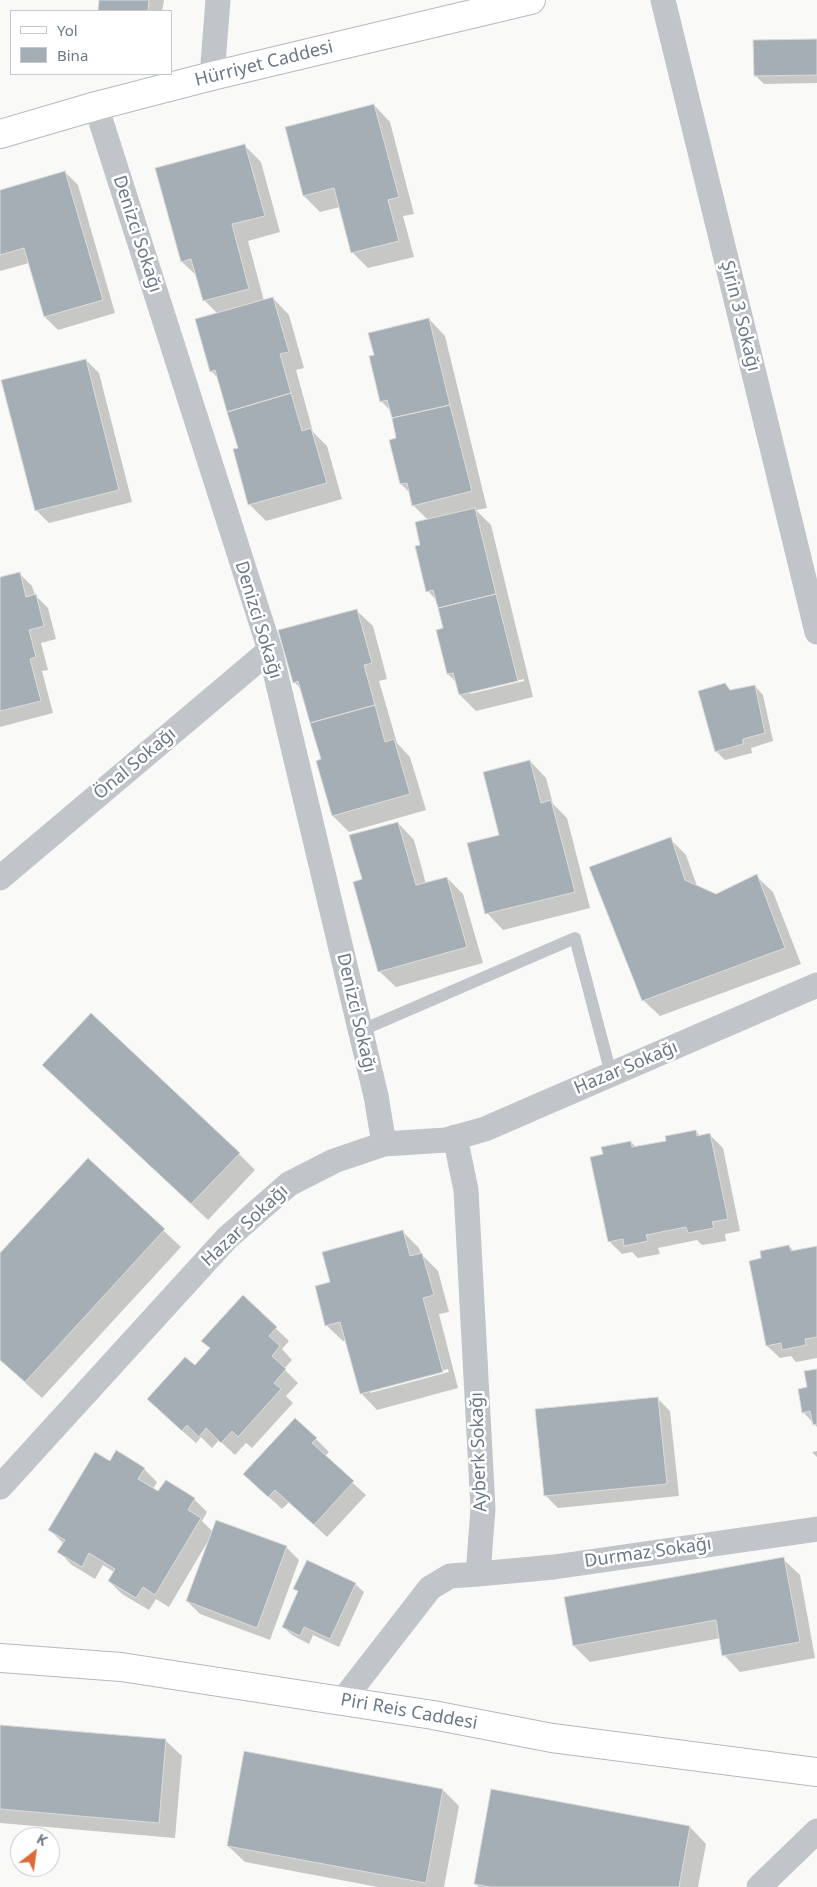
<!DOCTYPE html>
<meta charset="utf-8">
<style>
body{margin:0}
#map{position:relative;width:817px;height:1887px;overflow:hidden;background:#f9faf8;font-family:"Noto Sans",sans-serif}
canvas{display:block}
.legend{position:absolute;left:10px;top:10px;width:162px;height:65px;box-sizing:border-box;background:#fff;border:1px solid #c4c9cf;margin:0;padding:6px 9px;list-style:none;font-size:15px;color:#6b7887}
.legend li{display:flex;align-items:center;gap:10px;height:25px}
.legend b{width:25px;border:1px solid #c4c9cf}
.north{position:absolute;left:10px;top:1827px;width:50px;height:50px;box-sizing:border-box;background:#fff;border:1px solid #c4c9cf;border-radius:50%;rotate:30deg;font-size:14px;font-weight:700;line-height:20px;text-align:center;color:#6b7887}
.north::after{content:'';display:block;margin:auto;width:18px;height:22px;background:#d96c39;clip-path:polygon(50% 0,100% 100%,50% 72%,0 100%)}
</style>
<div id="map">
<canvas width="817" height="1887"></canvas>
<ul class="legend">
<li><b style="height:6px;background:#fff"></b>Yol</li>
<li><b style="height:14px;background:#a6aeb5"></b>Bina</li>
</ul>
<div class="north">K</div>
</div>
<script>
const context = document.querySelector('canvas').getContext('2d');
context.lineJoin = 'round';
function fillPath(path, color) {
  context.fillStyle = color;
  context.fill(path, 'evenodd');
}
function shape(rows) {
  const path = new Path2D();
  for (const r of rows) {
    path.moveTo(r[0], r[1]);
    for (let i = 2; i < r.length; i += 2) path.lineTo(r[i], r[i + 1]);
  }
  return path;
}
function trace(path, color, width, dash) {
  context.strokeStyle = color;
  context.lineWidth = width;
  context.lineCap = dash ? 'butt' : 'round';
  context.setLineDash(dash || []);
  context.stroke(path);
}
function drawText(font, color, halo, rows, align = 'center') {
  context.font = font + ' "Noto Sans",sans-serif';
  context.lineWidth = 5;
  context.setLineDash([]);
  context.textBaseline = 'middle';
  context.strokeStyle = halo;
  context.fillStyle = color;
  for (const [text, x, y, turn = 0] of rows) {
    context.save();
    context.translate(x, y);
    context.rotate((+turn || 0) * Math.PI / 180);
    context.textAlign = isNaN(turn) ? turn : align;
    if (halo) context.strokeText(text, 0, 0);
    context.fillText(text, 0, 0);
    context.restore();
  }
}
fillPath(shape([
 [101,0,164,0,162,11,99,11],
 [817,40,817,83,764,84,755,75],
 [374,105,390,122,414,214,403,216,414,257,368,268,352,252,340,207,320,212,304,196],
 [245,146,261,162,280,232,248,241,264,301,273,298,289,315,304,368,296,370,313,432,327,446,342,499,266,521,249,504,239,449,219,379,211,371,218,314,204,300,198,277,182,262],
 [65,172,78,185,115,313,58,330,45,317,29,263,0,271,0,191],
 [429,319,445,336,487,508,476,510,491,525,533,697,476,711,460,695,457,683,448,674,444,629,437,601,428,591,422,546,428,520,413,505,410,493,401,484,398,439,391,411,381,401],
 [524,679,524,681,470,694,470,691],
 [86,360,99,373,132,502,49,523,36,510],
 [19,573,32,586,35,595,48,608,56,639,41,643,48,670,42,671,53,713,0,727,0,578],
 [356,610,373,626,387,679,379,681,397,743,410,757,426,810,349,832,333,816,323,760,302,690,294,682],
 [725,685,731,691,755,686,763,695,773,741,751,748,752,753,725,760,716,751],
 [530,761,546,778,553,804,567,818,590,908,503,930,487,913,501,836],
 [398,823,414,840,426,884,447,878,463,894,483,963,396,987,379,971,364,880],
 [670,839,686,855,697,886,716,895,756,876,773,892,801,964,660,1016,643,1000],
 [60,1081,239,1154,255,1170,208,1220],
 [696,1131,701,1137,710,1135,723,1148,740,1231,725,1234,726,1241,702,1245,697,1240,658,1248,660,1254,638,1258,632,1252,622,1254,609,1241,605,1155,631,1142,637,1148,668,1142],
 [88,1160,181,1247,42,1398,0,1360,0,1255],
 [403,1232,419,1248,421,1254,438,1271,449,1312,439,1314,458,1388,377,1410,361,1393,347,1340,343,1341,326,1325,332,1283],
 [448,1369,449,1372,370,1393,370,1390],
 [789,1246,795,1252,817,1248,817,1358,796,1362,791,1356,780,1358,767,1346,763,1259],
 [243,1297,289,1341,282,1349,292,1360,284,1369,298,1383,286,1396,293,1403,252,1448,246,1443,235,1455,219,1440,212,1448,201,1437,196,1443,161,1412,195,1367,211,1349],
 [817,1370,817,1427,803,1412,808,1388],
 [657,1398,670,1411,679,1496,558,1508,545,1495],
 [316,1439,329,1452,324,1457,366,1495,327,1537,289,1502,282,1509,258,1487],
 [817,1451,817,1457,812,1452],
 [110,1462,144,1469,157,1482,153,1489,159,1493,166,1482,194,1499,207,1512,202,1521,213,1532,286,1547,299,1560,270,1640,200,1614,187,1601,209,1542,208,1541,169,1607,156,1599,149,1610,122,1594,109,1581,114,1572,103,1565,95,1579,72,1565,59,1552,64,1544,50,1530],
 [783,1559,800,1575,815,1658,740,1672,724,1655,721,1638,590,1662,574,1646,565,1598],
 [355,1584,364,1592,339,1647,313,1635,309,1644,292,1635,283,1627,299,1592,295,1588],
 [0,1726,165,1740,182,1756,175,1838,0,1823],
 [443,1790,459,1806,444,1887,378,1887,245,1862,228,1846],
 [492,1791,690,1827,706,1844,698,1887,479,1887,475,1884]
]), '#0003');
const building = shape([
 [99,0,149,0,148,11,98,11,99,0],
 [817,39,817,75,754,76,753,40,817,39],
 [374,104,399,197,388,200,399,241,351,253,334,188,303,196,285,127,374,104],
 [245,144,265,216,232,224,249,289,203,301,191,259,181,262,155,168,245,144],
 [65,171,103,300,44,317,24,248,0,255,0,190,65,171],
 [273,297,289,352,280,354,291,393,227,412,215,370,210,372,195,319,273,297],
 [429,318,450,405,392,418,387,400,380,402,369,356,374,355,368,333,429,318],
 [86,359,119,490,35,511,1,380,86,359],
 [291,393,302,431,311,428,327,483,248,505,233,449,238,448,227,412,291,393],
 [450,405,472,491,412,506,407,483,400,484,389,440,396,438,392,418,450,405],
 [475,508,496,594,438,608,433,590,426,592,415,546,420,545,415,522,475,508],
 [20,572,26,597,36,594,44,626,29,630,36,657,30,659,41,701,0,711,0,577,20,572],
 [496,594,518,681,459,695,453,673,447,674,436,630,443,628,438,608,496,594],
 [357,609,372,663,364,665,375,705,310,723,298,681,293,683,278,630,357,609],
 [725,683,730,690,755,685,765,733,743,739,743,744,715,752,698,691,725,683],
 [375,705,385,742,394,739,410,794,332,816,316,761,321,759,310,723,375,705],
 [530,760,541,803,551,800,575,892,485,914,467,843,499,835,483,772,530,760],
 [398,822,416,885,447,877,467,947,378,972,353,882,362,879,349,835,398,822],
 [671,837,685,880,716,894,757,874,785,948,642,1001,589,867,671,837],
 [91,1013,240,1153,191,1204,42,1065,91,1013],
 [696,1130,697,1136,710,1133,728,1219,712,1222,714,1228,688,1233,686,1227,646,1235,648,1241,624,1246,623,1239,608,1242,590,1157,603,1154,601,1147,631,1141,632,1147,666,1141,665,1136,696,1130],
 [88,1158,165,1229,25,1382,0,1360,0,1253,88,1158],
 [403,1230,410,1256,422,1253,434,1295,423,1298,443,1372,360,1394,340,1322,325,1326,315,1286,330,1282,322,1252,403,1230],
 [789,1245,791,1251,817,1246,817,1337,805,1339,806,1345,782,1350,781,1343,766,1346,749,1261,761,1258,760,1251,789,1245],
 [243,1295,277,1327,269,1336,280,1346,272,1356,286,1369,274,1383,281,1389,238,1437,232,1431,221,1443,206,1428,199,1437,187,1425,182,1431,147,1399,185,1357,195,1365,210,1348,201,1341,243,1295],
 [817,1369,817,1424,813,1425,810,1411,802,1413,798,1389,807,1387,804,1371,817,1369],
 [658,1397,667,1484,544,1496,535,1409,658,1397],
 [295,1418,317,1438,312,1443,354,1481,314,1525,275,1490,268,1497,243,1474,295,1418],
 [116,1450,145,1468,138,1479,158,1491,166,1480,195,1498,188,1510,201,1518,155,1595,143,1587,136,1598,108,1581,115,1569,89,1553,82,1567,57,1552,65,1540,48,1530,95,1452,110,1461,116,1450],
 [216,1520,287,1546,257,1628,186,1601,216,1520],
 [784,1557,800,1642,722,1656,716,1620,573,1646,564,1597,784,1557],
 [307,1560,356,1583,330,1639,304,1627,300,1636,282,1627,298,1591,293,1589,307,1560],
 [0,1725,166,1739,159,1823,0,1809,0,1725],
 [244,1751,443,1789,426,1883,227,1846,244,1751],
 [491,1789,690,1826,679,1887,490,1887,474,1884,491,1789]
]);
fillPath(building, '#a6aeb5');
trace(building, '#dbdcda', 1);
const secondary = shape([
 [0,134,96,106,212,76,531,0],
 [0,1658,121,1667,433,1715,552,1738,817,1772]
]);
trace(secondary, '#b4b9be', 30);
trace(shape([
 [360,1031,575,938,611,1074]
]), '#c1c5c9', 12);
trace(shape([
 [663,0,817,632],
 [212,76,218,0],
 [96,106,270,650,376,1096,384,1144],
 [0,878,270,650],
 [0,1487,227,1238,289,1184,334,1161,384,1144,446,1140,485,1129,817,985],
 [478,1574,554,1567,817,1529],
 [343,1700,430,1588,450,1576,478,1574,483,1509,466,1190,455,1137],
 [759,1887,817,1831]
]), '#c1c5c9', 25);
trace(secondary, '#fff', 28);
drawText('18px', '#6b7887', '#fff', [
 ["Hürriyet Caddesi",264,64,-14],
 ["Denizci Sokağı",137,234,72],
 ["Şirin 3 Sokağı",740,316,76],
 ["Denizci Sokağı",258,620,73],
 ["Önal Sokağı",135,764,-40],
 ["Denizci Sokağı",356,1013,77],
 ["Hazar Sokağı",626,1068,-23],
 ["Hazar Sokağı",245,1226,-43],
 ["Ayberk Sokağı",479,1452,-92],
 ["Durmaz Sokağı",648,1553,-8],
 ["Piri Reis Caddesi",409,1712,10]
]);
</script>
